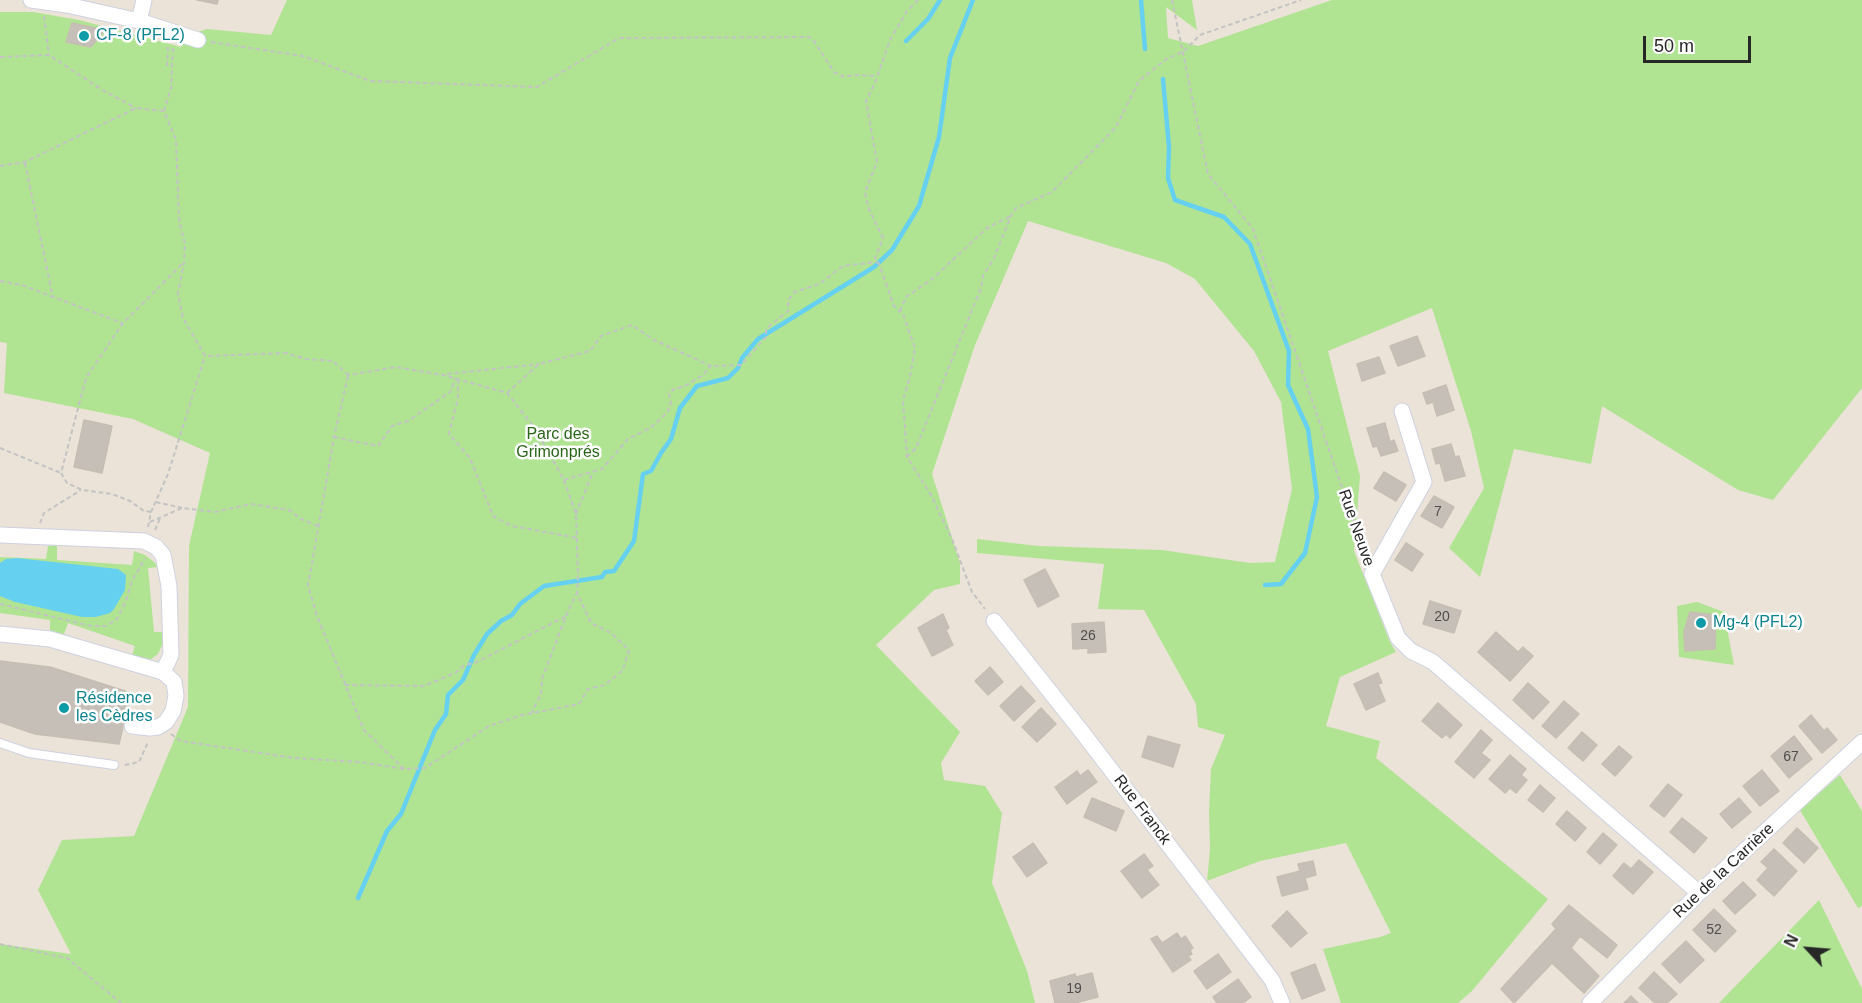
<!DOCTYPE html>
<meta charset="utf-8">
<style>
body{margin:0}
#map{position:relative;width:1862px;height:1003px;overflow:hidden;background:#ebe2d8;font-family:Helvetica,sans-serif}
canvas{display:block}
.north{position:absolute;left:1778px;top:919px;width:60px;height:60px;-webkit-text-stroke:4px #fff;paint-order:stroke;rotate:296deg;font-size:16px;font-weight:700;line-height:24px;text-align:center;color:#272727}
.north::after{content:'';display:block;margin:auto;width:21px;height:27px;background:#272727;clip-path:polygon(50% 0,100% 100%,50% 72%,0 100%)}
.scale{position:absolute;left:1643px;top:36px;width:108px;height:27px;box-sizing:border-box;border:3px solid #272727;border-top:0;padding-left:8px;font-size:18px;line-height:21px;white-space:nowrap;color:#272727;-webkit-text-stroke:4px #fff;paint-order:stroke}
</style>
<div id="map">
<canvas width="1862" height="1003"></canvas>
<div class="north">N</div>
<div class="scale">50 m</div>
</div>
<script>
const context = document.querySelector('canvas').getContext('2d');
context.lineJoin = 'round';
function fillPath(path, color) {
  context.fillStyle = color;
  context.fill(path, 'evenodd');
}
function shape(rows) {
  const path = new Path2D();
  for (const r of rows) {
    path.moveTo(r[0], r[1]);
    for (let i = 2; i < r.length; i += 2) path.lineTo(r[i], r[i + 1]);
  }
  return path;
}
function trace(path, color, width, dash) {
  context.strokeStyle = color;
  context.lineWidth = width;
  context.lineCap = dash ? 'butt' : 'round';
  context.setLineDash(dash || []);
  context.stroke(path);
}
function drawText(font, color, halo, rows, align = 'center') {
  context.font = font + ' Helvetica,sans-serif';
  context.lineWidth = 5;
  context.setLineDash([]);
  context.textBaseline = 'middle';
  context.strokeStyle = halo;
  context.fillStyle = color;
  for (const [text, x, y, turn = 0] of rows) {
    context.save();
    context.translate(x, y);
    context.rotate((+turn || 0) * Math.PI / 180);
    context.textAlign = isNaN(turn) ? turn : align;
    if (halo) context.strokeText(text, 0, 0);
    context.fillText(text, 0, 0);
    context.restore();
  }
}
fillPath(shape([
 [287,0,1192,0,1197,30,1166,7,1168,38,1198,46,1332,0,1862,0,1862,388,1773,500,1738,490,1602,406,1591,464,1514,449,1480,577,1449,548,1484,488,1471,431,1432,308,1328,351,1360,476,1354,551,1390,642,1396,652,1340,677,1326,726,1380,741,1376,758,1548,899,1472,991,1458,1003,1341,1003,1323,949,1380,937,1391,933,1346,843,1260,861,1207,881,1210,849,1209,812,1211,769,1225,735,1198,727,1196,704,1144,610,1098,609,1104,564,977,553,977,539,1038,546,1162,550,1250,563,1275,562,1292,489,1281,402,1254,351,1195,279,1166,263,1028,221,975,345,932,474,960,563,960,584,934,590,876,645,960,732,941,763,944,780,985,786,1002,813,992,883,1027,971,1035,1003,0,1003,0,944,71,954,38,890,62,840,134,836,188,707,189,546,210,453,133,419,4,393,7,343,0,342,0,12,33,12,79,20,181,47,185,36,207,29,271,35],
 [57,545,57,560,132,565,134,551,145,555,154,562,158,567,148,568,154,632,164,632,163,643,158,654,151,659,139,660,131,658,135,646,68,623,64,634,50,632,50,620,0,613,0,557,46,559,48,546],
 [1697,602,1724,612,1734,665,1679,657,1677,606],
 [1840,775,1862,811,1862,906,1858,908,1800,810],
 [1819,900,1862,989,1862,1003,1719,1003]
]), '#b0e492');
fillPath(shape([
 [17,558,118,569,126,575,125,590,114,609,110,613,96,617,82,617,15,602,0,596,0,563,6,559]
]), '#66d0f1');
trace(shape([
 [1141,0,1145,49],
 [906,41,928,19,940,0],
 [1163,79,1169,147,1168,178,1175,200,1224,217,1250,244,1289,351,1288,385,1308,429,1317,497,1305,553,1281,584,1265,585],
 [358,898,387,831,401,814,435,730,446,714,448,695,463,680,474,655,487,634,501,621,512,615,520,604,544,586,602,577,605,572,614,571,634,541,643,474,651,471,661,453,671,439,680,408,697,386,728,378,738,368,742,358,758,339,874,267,892,250,919,206,939,137,950,58,973,0]
]), '#66d0f1', 4.5);
const building = shape([
 [197,0,218,0,217,4,197,0],
 [72,23,105,30,91,47,66,42,72,23],
 [1417,336,1425,356,1398,366,1390,346,1417,336],
 [1379,357,1385,373,1362,381,1357,364,1379,357],
 [1446,385,1454,410,1437,416,1433,402,1427,404,1423,393,1446,385],
 [84,420,112,426,102,473,74,467,84,420],
 [1385,423,1390,442,1394,440,1398,451,1381,456,1377,446,1373,447,1367,428,1385,423],
 [1451,444,1455,457,1459,456,1465,476,1445,481,1440,463,1436,464,1432,449,1451,444],
 [1384,472,1406,485,1396,501,1374,488,1384,472],
 [1434,496,1454,507,1442,528,1421,516,1434,496],
 [1406,543,1423,554,1412,571,1395,560,1406,543],
 [1045,569,1059,596,1038,607,1024,580,1045,569],
 [1430,601,1461,611,1454,633,1423,624,1430,601],
 [1690,612,1716,615,1715,649,1685,651,1684,632,1690,612],
 [943,614,949,628,946,630,953,645,932,656,918,628,943,614],
 [1104,622,1106,652,1088,653,1088,648,1073,649,1072,624,1104,622],
 [1496,632,1518,652,1523,647,1533,656,1510,681,1478,652,1496,632],
 [0,661,50,667,131,693,119,744,35,734,0,722,0,661],
 [990,667,1003,682,988,695,975,681,990,667],
 [1378,673,1382,683,1378,684,1385,701,1366,710,1354,684,1378,673],
 [1528,683,1549,702,1533,719,1513,700,1528,683],
 [1021,686,1035,701,1014,721,1000,706,1021,686],
 [1564,701,1579,714,1556,738,1542,726,1564,701],
 [1438,703,1462,725,1450,738,1446,734,1442,738,1422,721,1438,703],
 [1041,708,1056,724,1037,742,1022,727,1041,708],
 [1811,715,1824,731,1827,728,1837,740,1822,753,1799,726,1811,715],
 [1481,730,1492,740,1481,753,1490,760,1474,778,1455,762,1481,730],
 [1582,732,1597,745,1583,761,1568,748,1582,732],
 [1148,736,1180,745,1173,767,1142,757,1148,736],
 [1794,736,1812,759,1789,778,1771,756,1794,736],
 [1619,746,1632,757,1615,776,1602,764,1619,746],
 [1510,755,1526,769,1521,775,1527,780,1516,793,1510,788,1505,793,1489,779,1510,755],
 [1088,770,1097,782,1067,804,1055,787,1077,771,1080,776,1088,770],
 [1762,770,1779,791,1760,806,1743,786,1762,770],
 [1668,784,1682,795,1664,817,1650,806,1668,784],
 [1540,785,1555,798,1543,812,1528,800,1540,785],
 [1092,798,1124,811,1116,831,1084,817,1092,798],
 [1739,798,1751,812,1732,828,1720,814,1739,798],
 [1567,811,1586,828,1575,841,1556,824,1567,811],
 [1682,818,1707,838,1694,853,1670,832,1682,818],
 [1797,828,1818,848,1804,863,1783,843,1797,828],
 [1603,833,1617,845,1600,864,1587,852,1603,833],
 [1033,843,1047,863,1027,877,1013,857,1033,843],
 [1774,849,1797,871,1774,896,1757,880,1768,868,1761,862,1774,849],
 [1144,854,1153,866,1147,870,1159,885,1142,898,1121,871,1144,854],
 [1639,860,1653,872,1633,894,1613,876,1624,863,1631,869,1639,860],
 [1313,861,1316,875,1305,878,1308,889,1282,896,1277,877,1300,871,1298,864,1313,861],
 [1743,882,1756,895,1735,914,1723,901,1743,882],
 [1569,905,1617,945,1607,958,1580,936,1571,948,1554,931,1556,929,1552,924,1569,905],
 [1714,909,1736,931,1715,952,1693,930,1714,909],
 [1287,911,1307,933,1291,947,1272,926,1287,911],
 [1554,931,1599,976,1584,993,1552,963,1514,1003,1501,989,1554,931],
 [1177,933,1181,939,1185,936,1193,948,1190,950,1192,954,1188,956,1191,960,1173,972,1151,939,1157,936,1162,943,1177,933],
 [1686,941,1704,960,1680,983,1662,964,1686,941],
 [1218,954,1231,972,1207,989,1194,971,1218,954],
 [1315,964,1325,990,1302,999,1291,973,1315,964],
 [1654,972,1677,994,1667,1003,1655,1003,1639,988,1654,972],
 [1092,973,1098,997,1075,1003,1055,1003,1050,981,1075,974,1076,977,1092,973],
 [1238,979,1251,997,1243,1003,1217,1003,1213,997,1238,979],
 [1631,996,1638,1003,1624,1003,1631,996]
]);
fillPath(building, '#c6bfb8');
trace(building, '#c6beb2', 1.5);
const lane = shape([
 [0,743,29,753,114,765]
]);
const street = shape([
 [31,0,67,5,139,21,198,40],
 [139,21,144,0],
 [1402,411,1424,482,1372,574,1398,638,1411,651,1433,662,1699,893],
 [0,535,144,541,156,547,163,555,169,586,171,655,163,672,50,639,0,634],
 [994,621,1082,732,1272,980,1282,1003],
 [132,726,150,728,158,727,166,722,173,711,176,696,174,682,163,672],
 [1590,1003,1699,893,1862,742]
]);
trace(lane, '#cdd1e1', 10);
trace(street, '#cdd1e1', 17);
trace(shape([
 [918,0,907,11,890,40,875,83,866,101,877,162,865,192,868,207,883,238,875,258,879,264,894,306,903,314,915,348,910,377,903,400,907,457,931,495,952,539,972,592,985,609],
 [1172,0,1208,174,1253,229,1366,557],
 [44,16,49,55],
 [211,42,303,56,370,81,537,87,619,38,809,37,814,41,834,72,844,77,854,75,876,76],
 [168,47,167,65,173,66],
 [173,48,171,88,164,111,176,140,179,219,185,244,184,262,178,294,183,318,205,356,286,353,306,359,333,361,348,375],
 [0,57,49,55,104,91,136,108],
 [25,163,53,298],
 [0,166,25,162,136,108,164,111],
 [0,281,22,285,122,323],
 [900,311,906,297,931,280,987,228,1011,216],
 [447,374,539,364],
 [348,376,334,437,308,586,317,616,364,730,404,769],
 [458,379,458,398,449,434,470,458,493,516,512,526,578,538],
 [507,393,539,364,590,351,601,336,632,325,654,340,711,366,741,365,766,337,766,329,788,311,788,300,795,292,819,284,843,266,877,262],
 [334,437,378,446,392,426,408,421,450,392,456,378],
 [0,448,61,473],
 [907,457,916,448,981,288,983,276,994,258,1011,216,1016,208,1052,192,1116,127,1139,81,1165,60,1184,51,1200,35,1301,0],
 [564,480,602,469,628,439,650,428,667,413,671,402,669,394,674,389,685,386,703,375,711,366],
 [156,502,182,508],
 [151,512,144,511,130,501,112,494,82,490,67,483,61,473,86,378,123,323,183,263],
 [576,514,593,472],
 [150,522,182,508,215,512,251,504,289,510,301,519,318,526],
 [40,523,44,513,81,490],
 [148,527,151,512,168,474,205,356],
 [155,530,161,516],
 [0,604,91,626,106,626,117,619,126,601,132,581,145,558],
 [345,685,424,686,455,673,465,665,477,662,566,616],
 [531,714,541,694,542,679,566,616,576,594],
 [171,734,181,741,294,758,360,762,404,769,425,768,489,726,522,715,579,704,588,689,605,685,623,670,629,650,611,633,591,623,577,593,578,575,576,514,564,480,534,427,507,393,443,375,395,367,348,375],
 [125,765,139,762,148,742],
 [0,944,67,958,121,1003]
]), '#c3c3c3', 2, [4.5, 3]);
trace(lane, '#fff', 8);
trace(street, '#fff', 15);
for (const [x, y, r, color] of [
 [84,36,6,"#0f9aa8"],
 [1701,623,6,"#0f9aa8"],
 [64,708,6,"#0f9aa8"]
]) {
  const dot = new Path2D();
  dot.arc(x, y, r, 0, 2 * Math.PI);
  context.fillStyle = color;
  context.fill(dot);
  trace(dot, '#fff', 2);
}
drawText('14px', '#4f4d4b', null, [
 ["7",1438,512],
 ["20",1442,617],
 ["26",1088,636],
 ["67",1791,757],
 ["52",1714,930],
 ["19",1074,989]
]);
drawText('16px', '#0d838f', '#fff', [
 ["CF-8 (PFL2)",96,36],
 ["Mg-4 (PFL2)",1713,623],
 ["Résidence",76,699],
 ["les Cèdres",76,717]
], 'left');
drawText('16px', '#296517', '#fff', [
 ["Parc des",558,435],
 ["Grimonprés",558,453]
]);
drawText('16px', '#272727', '#fff', [
 ["Rue Neuve",1356,528,71],
 ["Rue Franck",1142,810,53],
 ["Rue de la Carrière",1724,871,-43]
]);
</script>
